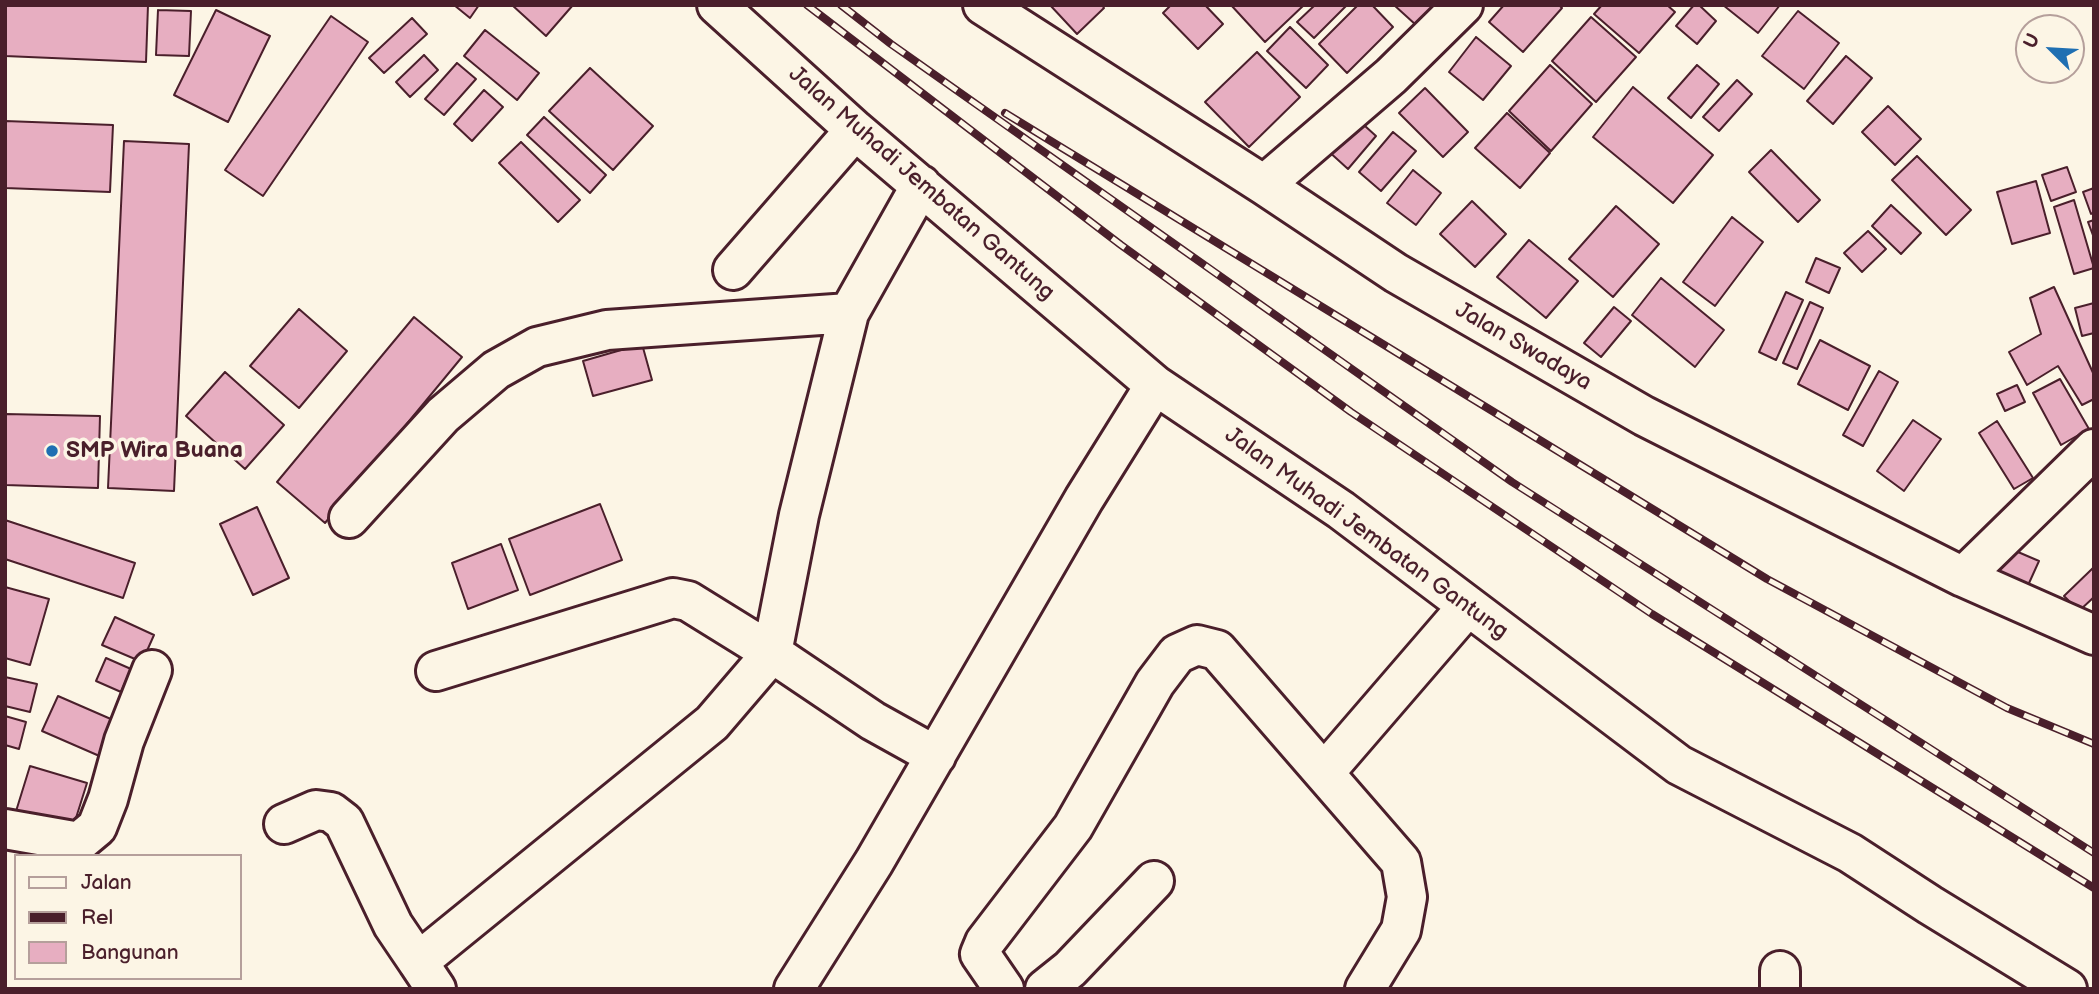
<!DOCTYPE html>
<style>
body{margin:0}
#map{position:relative;width:2099px;height:994px;overflow:hidden;background:#fcf5e5;font-family:"Balsamiq Sans",sans-serif}
canvas{display:block}
.frame{position:absolute;inset:0;border:7px solid #4a1f2b;pointer-events:none}
.legend{position:absolute;left:14px;top:854px;width:228px;height:126px;box-sizing:border-box;background:#fcf5e5;border:2px solid #b59f9b;margin:0;padding:9px 12px;list-style:none;font-size:21px;color:#4a1f2b}
.legend li{display:flex;align-items:center;gap:14px;height:35px}
.legend b{width:35px;border:2px solid #b59f9b}
.north{position:absolute;left:2015px;top:14px;width:70px;height:70px;box-sizing:border-box;background:#fcf5e5;border:2px solid #b59f9b;border-radius:50%;rotate:294deg;font-size:19px;font-weight:700;line-height:28px;text-align:center;color:#4a1f2b}
.north::after{content:'';display:block;margin:auto;width:24px;height:32px;background:#1f6fb2;clip-path:polygon(50% 0,100% 100%,50% 72%,0 100%)}
</style>
<div id="map">
<canvas width="2099" height="994"></canvas>
<div class="frame"></div>
<ul class="legend">
<li><b style="height:9px;background:#fcf5e5"></b>Jalan</li>
<li><b style="height:9px;background:#4a1f2b"></b>Rel</li>
<li><b style="height:19px;background:#e7aec1"></b>Bangunan</li>
</ul>
<div class="north">U</div>
</div>
<script>
const context = document.querySelector('canvas').getContext('2d');
context.lineJoin = 'round';
function fillPath(path, color) {
  context.fillStyle = color;
  context.fill(path, 'evenodd');
}
function shape(rows) {
  const path = new Path2D();
  for (const r of rows) {
    path.moveTo(r[0], r[1]);
    for (let i = 2; i < r.length; i += 2) path.lineTo(r[i], r[i + 1]);
  }
  return path;
}
function trace(path, color, width, dash) {
  context.strokeStyle = color;
  context.lineWidth = width;
  context.lineCap = dash ? 'butt' : 'round';
  context.setLineDash(dash || []);
  context.stroke(path);
}
function drawText(font, color, halo, rows, align = 'center') {
  context.font = font + ' "Balsamiq Sans",sans-serif';
  context.lineWidth = 7;
  context.setLineDash([]);
  context.textBaseline = 'middle';
  context.strokeStyle = halo;
  context.fillStyle = color;
  for (const [text, x, y, turn = 0] of rows) {
    context.save();
    context.translate(x, y);
    context.rotate((+turn || 0) * Math.PI / 180);
    context.textAlign = isNaN(turn) ? turn : align;
    if (halo) context.strokeText(text, 0, 0);
    context.fillText(text, 0, 0);
    context.restore();
  }
}
const building = shape([
 [5,5,148,5,146,62,5,56,5,5],
 [454,5,479,5,470,18,454,5],
 [512,5,573,5,546,36,512,5],
 [1050,5,1102,5,1104,8,1077,34,1050,5],
 [1171,5,1205,5,1223,24,1198,49,1163,13,1171,5],
 [1231,5,1304,5,1265,42,1231,5],
 [1315,5,1347,5,1314,38,1297,22,1315,5],
 [1358,5,1372,5,1393,27,1347,73,1319,44,1358,5],
 [1394,5,1434,5,1416,25,1394,5],
 [1504,5,1559,5,1562,8,1523,52,1489,22,1504,5],
 [1602,5,1667,5,1675,12,1639,53,1594,14,1602,5],
 [1694,5,1699,5,1716,21,1697,44,1676,26,1694,5],
 [1723,5,1780,5,1758,33,1723,5],
 [158,10,191,11,189,56,156,55,158,10],
 [216,10,270,36,228,122,174,95,216,10],
 [1798,11,1839,43,1804,89,1762,56,1798,11],
 [331,16,368,42,263,196,225,170,331,16],
 [1591,17,1636,57,1596,102,1552,61,1591,17],
 [412,18,427,34,384,73,369,58,412,18],
 [1290,27,1328,65,1306,88,1267,51,1290,27],
 [485,30,539,73,517,100,464,56,485,30],
 [1476,37,1511,66,1483,100,1449,72,1476,37],
 [1257,52,1300,97,1249,147,1205,102,1257,52],
 [424,55,438,70,410,97,396,82,424,55],
 [1846,56,1872,78,1833,124,1807,101,1846,56],
 [457,63,476,79,444,115,425,99,457,63],
 [1550,65,1592,104,1551,151,1509,111,1550,65],
 [1697,65,1719,84,1691,118,1668,98,1697,65],
 [590,68,653,126,613,170,549,111,590,68],
 [1737,80,1752,94,1719,131,1703,117,1737,80],
 [1633,87,1713,155,1673,203,1593,137,1633,87],
 [1425,88,1468,132,1443,157,1399,113,1425,88],
 [484,90,503,107,472,141,454,124,484,90],
 [1888,106,1921,139,1895,165,1862,132,1888,106],
 [1507,113,1550,153,1520,188,1475,148,1507,113],
 [1354,116,1376,136,1348,169,1326,149,1354,116],
 [544,117,606,175,590,193,527,135,544,117],
 [5,121,113,125,110,192,5,188,5,121],
 [1393,132,1416,151,1381,191,1359,172,1393,132],
 [124,141,189,144,174,491,108,488,124,141],
 [521,142,580,200,558,222,499,163,521,142],
 [1771,150,1820,200,1798,222,1749,172,1771,150],
 [1917,156,1971,210,1946,235,1892,180,1917,156],
 [2067,167,2076,192,2051,201,2042,175,2067,167],
 [1413,170,1441,193,1416,225,1387,203,1413,170],
 [2036,181,2050,233,2012,244,1997,192,2036,181],
 [2094,188,2094,212,2091,214,2083,192,2094,188],
 [2074,200,2094,268,2074,274,2054,207,2074,200],
 [1472,201,1506,234,1475,267,1440,234,1472,201],
 [1891,205,1921,233,1901,254,1872,226,1891,205],
 [1616,206,1659,244,1613,297,1569,259,1616,206],
 [1732,217,1763,242,1715,306,1683,282,1732,217],
 [2094,220,2094,238,2088,222,2094,220],
 [1868,231,1886,249,1862,272,1844,253,1868,231],
 [1529,240,1578,281,1546,318,1497,277,1529,240],
 [1816,258,1840,268,1829,293,1806,282,1816,258],
 [1661,278,1724,330,1695,367,1632,315,1661,278],
 [2054,287,2094,375,2094,399,2082,405,2058,366,2027,385,2009,352,2041,334,2030,298,2054,287],
 [1786,292,1803,300,1776,360,1759,352,1786,292],
 [1810,302,1823,308,1797,369,1783,363,1810,302],
 [2094,303,2094,333,2082,336,2075,308,2094,303],
 [1614,307,1631,321,1601,357,1584,343,1614,307],
 [299,309,347,351,299,408,250,366,299,309],
 [414,317,462,357,325,523,277,482,414,317],
 [1820,340,1870,366,1848,410,1798,384,1820,340],
 [642,344,652,380,593,396,583,361,642,344],
 [1879,371,1898,382,1863,446,1843,435,1879,371],
 [225,372,284,425,245,469,186,416,225,372],
 [2060,379,2089,429,2061,445,2033,393,2060,379],
 [2017,385,2025,402,2005,411,1997,394,2017,385],
 [5,414,100,416,98,488,5,485,5,414],
 [1913,420,1941,439,1904,491,1877,471,1913,420],
 [1997,421,2033,478,2014,489,1979,433,1997,421],
 [600,504,622,560,530,595,509,539,600,504],
 [257,507,289,578,253,595,220,524,257,507],
 [5,520,135,563,123,598,5,559,5,520],
 [501,544,518,590,468,609,452,563,501,544],
 [2004,546,2039,561,2025,592,1990,577,2004,546],
 [2094,567,2094,597,2079,611,2064,596,2094,567],
 [5,587,49,599,30,665,5,658,5,587],
 [115,617,154,635,142,662,102,645,115,617],
 [106,658,131,669,121,692,96,681,106,658],
 [5,677,37,684,30,712,5,706,5,677],
 [58,696,120,723,104,758,42,731,58,696],
 [5,716,26,722,19,749,5,745,5,716],
 [30,766,87,783,70,837,13,821,30,766]
]);
fillPath(building, '#e7aec1');
trace(building, '#4a1f2b', 2);
const minor = shape([
 [717,5,855,130,1155,385,1341,510,1679,765,1850,853,1930,905,2067,989],
 [983,5,1264,185,1396,273,1644,416,1963,577,2094,635],
 [1264,185,1391,76,1463,5],
 [733,270,855,130],
 [349,518,443,415,496,370,537,347,607,330,849,313],
 [1963,577,2094,449],
 [436,671,673,598,688,601,772,653,873,721,936,756],
 [1324,773,1468,606],
 [284,824,316,810,331,812,344,822,393,925,418,962],
 [5,829,79,842,97,827,108,799,124,741,152,670],
 [1780,971,1780,989],
 [436,989,418,962,712,723,772,653,799,515,849,313,921,185],
 [794,989,874,862,1084,499,1155,385],
 [1004,989,980,954,985,942,1073,827,1155,683,1177,654,1197,645,1217,650,1401,862,1407,897,1401,930,1365,989],
 [1045,989,1070,969,1154,881]
]);
trace(minor, '#4a1f2b', 44);
trace(minor, '#fcf5e5', 38);
const rail = shape([
 [807,5,1121,245,1351,412,1652,614,2094,888],
 [841,5,891,44,1512,482,2094,853],
 [1005,113,1767,579,2007,708,2094,744]
]);
trace(rail, '#4a1f2b', 8);
trace(rail, '#fcf5e5', 5, [16]);
for (const [x, y, r, color] of [
 [52,451,7,"#1f6fb2"]
]) {
  const dot = new Path2D();
  dot.arc(x, y, r, 0, 2 * Math.PI);
  context.fillStyle = color;
  context.fill(dot);
  trace(dot, '#fcf5e5', 2.5);
}
drawText('23px', '#4a1f2b', '#fcf5e5', [
 ["Jalan Muhadi Jembatan Gantung",921,184,41],
 ["Jalan Swadaya",1523,347,30],
 ["Jalan Muhadi Jembatan Gantung",1366,534,36]
]);
drawText('bold 23px', '#4a1f2b', '#fcf5e5', [
 ["SMP Wira Buana",66,451]
], 'left');
</script>
